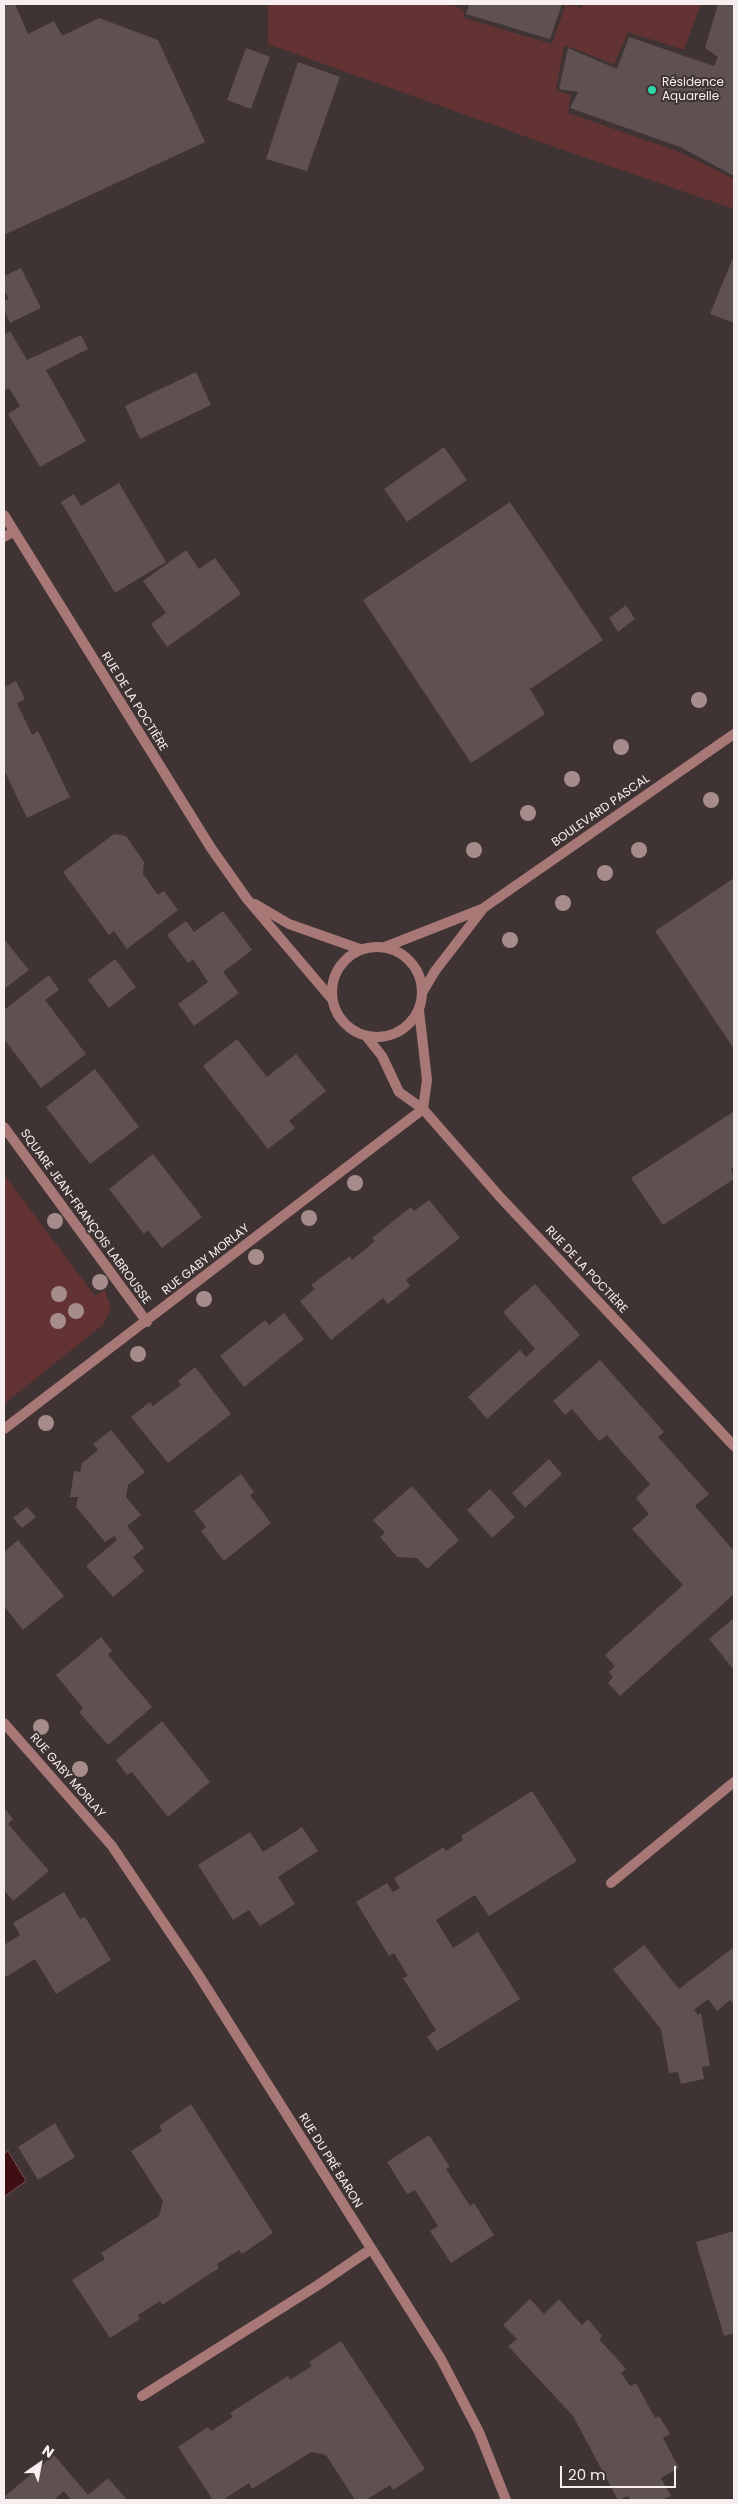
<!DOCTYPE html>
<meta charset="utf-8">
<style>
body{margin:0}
#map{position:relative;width:738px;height:2504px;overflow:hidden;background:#3f3333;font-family:Poppins,sans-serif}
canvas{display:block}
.frame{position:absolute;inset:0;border:5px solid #f7efef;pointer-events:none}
.north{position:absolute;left:15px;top:2439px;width:50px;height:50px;-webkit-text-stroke:4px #3f3333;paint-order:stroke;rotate:33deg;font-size:14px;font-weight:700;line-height:20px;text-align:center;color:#f7efef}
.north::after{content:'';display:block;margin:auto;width:18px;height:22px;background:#f7efef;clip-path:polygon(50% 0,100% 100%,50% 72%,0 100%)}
.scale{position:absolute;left:560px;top:2466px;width:116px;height:22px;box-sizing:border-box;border:2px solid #f7efef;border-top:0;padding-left:6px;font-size:15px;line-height:18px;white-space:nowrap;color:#f7efef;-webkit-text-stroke:4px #3f3333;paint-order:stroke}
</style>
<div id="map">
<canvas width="738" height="2504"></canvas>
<div class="frame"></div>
<div class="north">N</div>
<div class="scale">20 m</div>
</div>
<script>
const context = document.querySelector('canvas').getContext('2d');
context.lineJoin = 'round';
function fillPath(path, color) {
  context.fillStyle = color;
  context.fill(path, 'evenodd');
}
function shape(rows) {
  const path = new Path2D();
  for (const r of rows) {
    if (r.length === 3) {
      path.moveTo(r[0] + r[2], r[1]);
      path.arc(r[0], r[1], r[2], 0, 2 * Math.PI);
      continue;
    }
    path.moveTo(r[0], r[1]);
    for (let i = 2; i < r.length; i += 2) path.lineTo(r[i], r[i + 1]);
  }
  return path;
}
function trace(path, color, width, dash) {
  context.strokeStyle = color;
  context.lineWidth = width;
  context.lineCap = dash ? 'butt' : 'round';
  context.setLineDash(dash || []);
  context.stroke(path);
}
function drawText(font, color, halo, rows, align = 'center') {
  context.font = font + ' Poppins,sans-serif';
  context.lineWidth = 4;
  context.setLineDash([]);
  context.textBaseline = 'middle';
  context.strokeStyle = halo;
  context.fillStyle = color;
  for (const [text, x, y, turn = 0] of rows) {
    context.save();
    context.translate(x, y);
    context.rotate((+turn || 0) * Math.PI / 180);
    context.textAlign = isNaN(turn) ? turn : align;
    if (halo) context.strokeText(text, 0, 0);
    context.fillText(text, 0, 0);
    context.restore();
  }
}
fillPath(shape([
 [268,4,449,4,464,10,464,18,552,44,566,4,581,8,583,4,701,4,684,50,628,32,614,64,564,45,556,90,571,95,568,113,677,151,734,179,734,209,566,151,268,44],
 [4,1174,95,1296,105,1290,111,1307,104,1324,4,1404]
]), '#633233');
const water = shape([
 [8,2151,26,2181,4,2197,4,2154,8,2151]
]);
fillPath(water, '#3f0e12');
trace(water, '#765254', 1);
fillPath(shape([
 [4,4,15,4,28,34,54,21,62,36,99,18,158,40,205,142,4,235],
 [465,4,562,4,550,39,466,14,469,5],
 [718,4,734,4,734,176,680,147,570,108,578,92,559,89,568,48,617,69,629,37,714,66,718,57,705,48],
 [246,48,270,57,251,109,227,100],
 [298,62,340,77,307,171,266,159],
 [734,255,734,323,710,314],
 [21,268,41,308,10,323,4,310,4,301,9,299,4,290,4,276],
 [10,331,27,360,81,335,88,349,46,370,86,441,40,467,8,414,20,406,9,388,4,391,4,335],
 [196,372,211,405,140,439,125,406],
 [444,447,467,480,407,522,384,489],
 [119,483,166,562,115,593,61,502,74,494,81,506],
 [510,502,603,640,530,689,545,714,471,763,363,600],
 [186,550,199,569,215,558,241,594,167,647,151,624,166,613,143,581],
 [626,605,635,619,618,632,609,618],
 [16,681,25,699,17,703,32,735,38,731,70,797,27,818,4,770,4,687],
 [114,834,126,836,144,862,143,874,158,895,164,891,178,910,127,949,114,931,109,935,63,872],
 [734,878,734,1049,655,931],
 [223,911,252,950,223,972,239,993,194,1026,178,1004,208,982,193,959,188,963,167,935,186,921,194,932],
 [4,939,29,970,4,989],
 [115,959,136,987,109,1008,88,980],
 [49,975,59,990,45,1000,86,1054,41,1088,4,1039,4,1010],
 [237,1039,267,1077,296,1054,326,1091,289,1121,295,1128,268,1149,203,1066],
 [95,1069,139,1127,90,1164,46,1107],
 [733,1112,734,1167,731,1169,734,1179,663,1225,631,1178],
 [153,1154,202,1217,162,1248,148,1230,144,1234,109,1189],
 [429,1200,460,1238,406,1280,410,1286,388,1304,383,1298,331,1340,300,1301,315,1289,311,1285,350,1256,352,1260,375,1241,372,1238,411,1207,414,1211],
 [535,1284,580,1335,487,1419,468,1397,520,1350,526,1357,535,1349,503,1312],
 [284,1313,304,1339,244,1387,220,1356,265,1320,269,1325],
 [600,1360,664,1432,658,1437,709,1494,695,1506,734,1551,734,1594,620,1696,608,1683,613,1677,609,1672,615,1666,605,1655,683,1585,632,1529,649,1514,636,1498,650,1484,607,1435,599,1441,572,1409,565,1415,553,1401],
 [195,1367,231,1414,168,1463,131,1417,150,1402,153,1406,181,1385,178,1381],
 [111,1430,145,1472,128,1485,126,1497,141,1515,127,1526,144,1548,133,1557,144,1571,113,1597,86,1566,117,1540,114,1536,105,1542,76,1507,78,1497,70,1497,74,1471,80,1472,82,1463,98,1450,93,1444],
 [549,1459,562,1474,525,1508,512,1493],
 [241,1474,254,1492,250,1495,271,1523,224,1561,201,1531,206,1527,194,1511],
 [412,1486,459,1540,427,1569,417,1558,397,1557,380,1537,385,1533,373,1520],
 [490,1489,515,1517,492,1538,467,1510],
 [27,1507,36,1517,22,1528,13,1518],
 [18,1540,64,1596,23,1630,4,1606,4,1552],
 [734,1618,734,1670,709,1639],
 [101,1637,112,1651,108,1655,152,1707,108,1745,79,1712,83,1708,56,1675],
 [162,1721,210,1782,168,1817,132,1772,127,1775,116,1760],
 [532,1791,577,1861,489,1916,475,1895,436,1920,453,1948,478,1932,520,1999,437,2051,427,2037,436,2030,403,1978,408,1976,394,1953,389,1956,356,1902,387,1883,393,1892,400,1888,394,1878,444,1847,446,1851,463,1840,461,1836],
 [4,1808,13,1819,8,1824,49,1871,13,1901,4,1890],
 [302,1827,318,1851,278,1877,295,1904,260,1926,249,1910,233,1920,198,1865,250,1832,263,1852],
 [64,1892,80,1919,85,1917,111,1960,56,1994,35,1959,6,1977,4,1972,4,1945,20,1935,13,1923],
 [644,1945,679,1989,734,1947,734,2005,730,2000,717,2011,708,1999,694,2010,698,2015,701,2013,710,2066,702,2067,704,2079,681,2084,678,2072,669,2073,661,2029,613,1969],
 [191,2104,273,2233,242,2254,239,2250,217,2264,219,2268,162,2305,160,2301,138,2315,140,2319,110,2338,72,2280,105,2259,101,2253,159,2216,163,2201,131,2151,162,2131,159,2126],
 [55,2123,75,2157,38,2180,18,2147],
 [429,2135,450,2167,446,2169,470,2206,474,2203,494,2235,451,2263,430,2231,438,2226,415,2190,407,2194,387,2162],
 [734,2231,734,2333,724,2336,696,2242],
 [530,2299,544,2314,559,2299,582,2325,588,2319,602,2336,599,2339,626,2369,621,2373,630,2386,636,2383,655,2418,659,2416,670,2434,663,2438,679,2468,661,2478,671,2496,662,2500,631,2500,628,2496,618,2500,573,2416,508,2346,517,2339,503,2325],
 [341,2341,425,2469,393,2490,390,2485,366,2500,355,2500,326,2455,311,2452,252,2489,249,2483,223,2500,213,2500,178,2447,208,2427,211,2431,233,2417,230,2413,288,2376,290,2380,312,2366,309,2362],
 [54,2455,88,2495,108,2478,127,2500,71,2500,64,2491,54,2500,4,2500,4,2497]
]), '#5f5151');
trace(shape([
 [611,1883,734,1782],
 [142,2396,318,2285,371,2249]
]), '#a87877', 10);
trace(shape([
 [4,515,211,848,247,899,331,998],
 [4,537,13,532],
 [255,904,289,924,360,949],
 [377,992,45],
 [385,947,482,909,734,734],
 [422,993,435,971,482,910],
 [419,1010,427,1080,423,1109],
 [366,1036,382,1056,399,1092,423,1109,500,1197,734,1446],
 [4,1127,147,1322],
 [4,1429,423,1109],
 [4,1723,112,1846,198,1974,441,2359,479,2432,506,2500]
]), '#a87877', 10);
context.fillStyle = '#a68d8c';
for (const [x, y] of [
 [699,700],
 [621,747],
 [572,779],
 [711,800],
 [528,813],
 [474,850],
 [639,850],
 [605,873],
 [563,903],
 [510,940],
 [355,1183],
 [309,1218],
 [55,1221],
 [256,1257],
 [100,1282],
 [59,1294],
 [204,1299],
 [76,1311],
 [58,1321],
 [138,1354],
 [46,1423],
 [41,1727],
 [80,1769]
]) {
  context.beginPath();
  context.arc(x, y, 8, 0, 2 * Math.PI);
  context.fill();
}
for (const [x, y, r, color] of [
 [652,90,5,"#30d4a9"]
]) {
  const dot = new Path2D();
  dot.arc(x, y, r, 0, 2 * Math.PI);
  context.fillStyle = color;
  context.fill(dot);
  trace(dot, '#3f3333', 2);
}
drawText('12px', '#f7efef', '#3f3333', [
 ["Résidence",662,83],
 ["Aquarelle",662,97]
], 'left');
drawText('12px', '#f7efef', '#3f3333', [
 ["RUE DE LA POCTIÈRE",134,702,58],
 ["BOULEVARD PASCAL",601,811,-35],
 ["SQUARE JEAN-FRANÇOIS LABROUSSE",85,1217,54],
 ["RUE GABY MORLAY",206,1260,-38],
 ["RUE DE LA POCTIÈRE",586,1270,47],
 ["RUE GABY MORLAY",67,1776,49],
 ["RUE DU PRÉ BARON",330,2161,58]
]);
</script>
